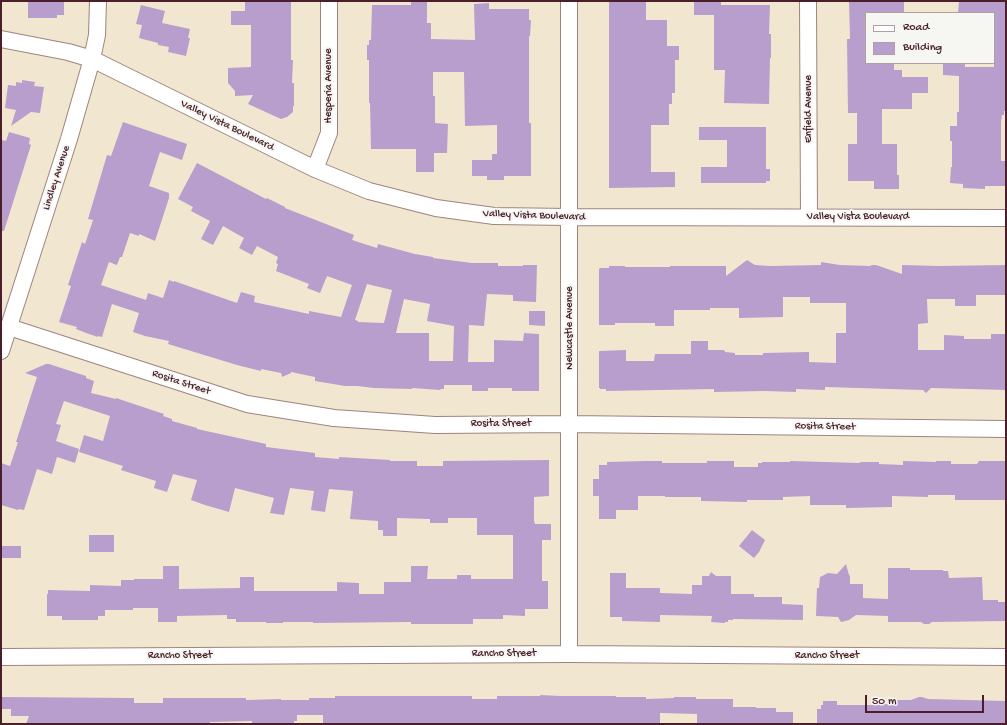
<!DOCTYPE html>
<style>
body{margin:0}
#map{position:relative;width:1007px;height:725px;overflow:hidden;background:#f1e7d1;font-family:"Gochi Hand",sans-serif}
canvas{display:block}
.frame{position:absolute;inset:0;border:2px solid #4a1f2b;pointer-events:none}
.legend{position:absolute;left:865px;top:12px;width:130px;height:52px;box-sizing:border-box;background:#f6f6f2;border:1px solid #b1a0a2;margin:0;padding:5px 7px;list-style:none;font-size:12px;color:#4a1f2b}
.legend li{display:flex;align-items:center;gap:8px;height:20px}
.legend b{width:20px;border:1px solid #b1a0a2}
.scale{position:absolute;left:865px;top:695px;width:119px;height:18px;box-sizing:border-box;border:2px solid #4a1f2b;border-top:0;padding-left:5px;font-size:12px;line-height:14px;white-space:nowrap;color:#4a1f2b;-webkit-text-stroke:3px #f6f6f2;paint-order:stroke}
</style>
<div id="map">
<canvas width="1007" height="725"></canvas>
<div class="frame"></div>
<ul class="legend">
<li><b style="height:5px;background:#fff"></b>Road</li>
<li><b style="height:11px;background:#b89ecc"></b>Building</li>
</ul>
<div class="scale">50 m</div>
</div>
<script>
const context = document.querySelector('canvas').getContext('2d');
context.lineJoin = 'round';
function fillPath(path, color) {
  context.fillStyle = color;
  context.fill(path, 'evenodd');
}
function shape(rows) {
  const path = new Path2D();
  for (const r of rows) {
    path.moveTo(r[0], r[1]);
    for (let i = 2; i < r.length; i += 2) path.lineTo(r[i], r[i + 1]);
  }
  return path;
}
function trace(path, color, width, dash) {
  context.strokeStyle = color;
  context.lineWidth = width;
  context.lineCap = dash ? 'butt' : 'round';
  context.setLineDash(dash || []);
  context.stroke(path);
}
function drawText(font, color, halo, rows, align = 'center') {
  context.font = font + ' "Gochi Hand",sans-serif';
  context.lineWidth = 4;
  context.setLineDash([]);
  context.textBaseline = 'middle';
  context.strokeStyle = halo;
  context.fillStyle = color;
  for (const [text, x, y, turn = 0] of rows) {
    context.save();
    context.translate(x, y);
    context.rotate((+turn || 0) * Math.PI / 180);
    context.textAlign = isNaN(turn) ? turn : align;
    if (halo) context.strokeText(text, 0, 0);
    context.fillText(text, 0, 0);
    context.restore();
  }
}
fillPath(shape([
 [28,1,64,1,64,15,57,15,57,18,28,18],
 [245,1,291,1,291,60,293,60,292,83,294,83,294,106,293,106,293,112,287,117,281,119,248,104,253,95,235,96,235,91,228,83,228,68,251,67,251,25,231,25,231,11,245,11],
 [411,1,427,1,427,23,431,23,431,39,475,40,474,4,489,3,489,9,529,9,529,20,531,20,530,36,529,36,529,123,531,123,531,176,504,176,504,180,487,180,487,176,472,176,472,160,492,160,492,154,497,154,497,125,465,126,464,72,433,72,433,96,435,96,435,123,448,124,447,153,434,153,434,172,416,172,416,149,371,149,370,103,369,103,369,60,367,60,367,45,369,45,369,40,371,40,372,5,411,5],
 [609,1,646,1,646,20,667,20,667,46,679,46,679,60,675,60,675,93,672,93,672,104,669,104,669,125,651,125,651,172,675,172,675,187,609,188],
 [694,1,721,1,721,5,770,5,769,34,771,34,771,58,770,58,769,104,724,103,725,70,714,70,714,15,694,15],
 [849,1,904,1,904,13,866,13,866,63,894,63,894,70,902,70,902,77,928,77,928,93,912,93,912,109,882,109,882,144,897,144,897,175,899,175,899,189,874,189,874,181,848,181,848,144,857,144,857,113,848,113,847,39,850,39],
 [959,1,1006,1,1006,111,1004,111,1004,115,1002,115,1001,122,1001,161,1006,161,1006,186,985,186,985,189,963,188,963,184,950,183,951,167,952,167,952,141,950,141,950,126,957,126,957,112,959,112,959,76,943,75,943,63,965,63,965,67,994,67,994,13,958,13],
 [141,5,165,11,162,23,190,29,188,38,190,38,186,56,168,52,169,47,158,45,158,43,139,38,142,25,136,24],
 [22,80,35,82,34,86,44,87,40,113,31,112,11,126,16,110,5,108,8,85,16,86,16,82,22,83],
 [123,122,187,144,182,160,160,152,149,186,169,193,169,198,155,241,139,234,139,236,130,233,122,257,120,257,117,265,109,262,101,285,146,300,148,293,163,298,169,280,174,282,174,281,237,303,241,292,255,296,254,302,309,314,309,311,341,317,352,285,327,276,320,293,307,288,309,284,276,271,278,264,276,263,278,257,257,246,252,255,239,248,244,238,223,226,213,245,201,239,210,221,191,211,193,207,178,199,197,163,266,199,267,198,285,207,285,208,354,235,352,240,377,248,378,244,415,254,433,257,433,258,472,263,498,263,498,266,523,266,523,265,537,265,536,302,513,301,513,295,487,294,484,326,469,325,468,362,494,362,494,340,523,341,524,333,539,334,539,391,512,391,512,388,488,388,488,391,472,391,472,385,444,385,444,389,441,389,440,390,412,388,412,389,374,388,357,386,345,386,315,381,315,377,291,372,291,373,282,377,281,373,261,369,261,371,237,365,168,344,169,341,145,336,133,332,139,313,112,304,102,337,98,336,98,337,86,333,76,329,77,327,59,322,71,286,68,285,82,242,85,244,93,220,88,219,107,155,111,156],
 [367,284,392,290,384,323,358,322,358,321,355,320],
 [404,299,430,304,427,321,454,326,453,361,429,361,429,333,396,333],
 [699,127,766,127,766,169,770,169,770,181,766,181,766,183,701,183,701,167,727,167,727,140,699,140],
 [9,132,30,138,29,144,31,145,4,231,1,231,1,140,6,141],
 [747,260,755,265,770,266,821,265,821,262,840,265,870,266,872,265,876,265,902,274,902,265,939,266,1006,265,1006,295,976,295,976,306,955,306,955,299,927,299,928,323,918,324,918,350,944,350,944,335,964,336,964,339,991,339,991,334,1006,334,1006,390,931,388,926,393,923,390,825,387,825,390,796,389,796,392,765,391,714,392,714,389,606,391,606,389,600,389,600,388,599,388,599,351,626,350,626,361,654,361,655,354,691,354,691,341,708,341,708,350,724,350,724,351,725,351,725,352,735,353,735,355,763,355,763,353,809,352,809,362,836,363,836,333,846,333,846,303,810,303,810,297,783,297,783,317,739,318,739,308,710,308,710,310,674,310,674,326,655,326,655,323,615,323,615,325,599,325,599,269,600,268,609,268,609,266,625,266,625,267,670,267,670,266,726,266,726,276],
 [529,311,545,311,545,326,529,325],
 [46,364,49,364,86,376,86,378,94,381,91,393,116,399,116,398,164,414,163,416,172,419,172,421,197,428,197,429,266,444,266,447,315,453,315,457,339,459,339,457,390,460,390,461,417,461,417,466,443,466,443,461,549,460,549,496,534,497,534,521,535,524,551,524,551,540,542,540,542,581,548,581,548,609,525,609,525,616,503,615,503,619,473,619,473,624,411,624,411,622,313,623,313,622,283,622,283,623,266,623,266,622,236,622,236,619,227,619,227,615,177,616,177,622,158,622,158,608,133,608,133,610,105,610,105,616,98,616,98,620,62,620,62,616,47,616,47,594,48,594,48,590,90,591,90,585,121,586,121,580,134,580,134,579,163,579,163,566,179,566,179,589,240,588,240,577,254,577,254,591,337,591,337,582,359,583,359,594,384,594,384,582,411,582,411,566,428,566,427,579,457,579,457,575,471,575,471,579,513,579,513,535,477,535,477,518,448,518,448,523,430,523,430,519,397,518,397,536,383,536,383,530,378,530,378,521,350,519,353,491,329,489,325,512,311,510,314,491,290,488,284,515,270,513,274,498,235,488,229,512,205,505,191,500,197,480,173,474,167,492,154,488,156,481,121,470,123,466,79,452,84,435,103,441,110,416,64,401,56,424,61,425,56,441,79,449,75,463,57,457,52,474,37,469,24,510,19,509,18,510,1,505,1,463,10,466,18,442,16,442,37,377,25,373],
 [646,461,662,461,662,463,707,463,707,461,734,461,734,467,758,467,758,463,762,463,762,462,790,462,790,461,860,463,860,462,879,462,879,464,903,465,903,461,936,462,936,461,951,461,951,464,977,464,979,461,1006,461,1006,500,955,500,955,495,928,495,928,497,892,496,892,507,846,508,846,505,810,505,810,496,783,497,783,500,747,500,747,502,701,501,701,497,665,497,665,496,638,496,638,510,616,510,616,519,599,519,599,496,593,496,593,479,599,479,599,465,607,465,607,462],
 [752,530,765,540,759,552,754,558,739,546],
 [89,535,114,535,114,552,89,552],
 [1,546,21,546,21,558,1,558],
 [846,564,849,575,850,576,850,584,863,584,863,598,888,599,888,568,910,568,910,570,943,570,943,571,948,571,949,578,982,577,983,600,998,600,998,602,1006,602,1006,621,932,622,929,624,924,624,921,622,888,622,888,616,856,615,849,620,841,622,838,617,816,616,817,588,819,588,820,577,828,573,837,574],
 [711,572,716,576,731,576,731,594,754,594,754,597,782,597,782,604,803,605,803,620,733,619,733,620,728,620,728,622,725,622,725,623,711,622,712,616,660,615,660,622,622,621,622,617,610,617,610,573,626,573,626,588,660,588,660,593,692,594,692,585,702,585,702,576,709,576],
 [540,695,560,696,616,696,616,697,646,697,646,699,674,698,674,697,696,697,696,699,733,699,733,707,756,707,756,708,776,708,776,712,793,712,793,724,697,724,697,714,660,713,660,724,395,724,395,723,323,724,323,715,297,715,297,721,294,721,294,723,282,724,252,724,252,721,210,722,210,724,26,724,29,716,11,716,11,709,1,709,1,697,134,698,134,703,163,703,163,698,246,698,246,700,281,699,281,700,309,700,309,698,335,698,335,696,472,696,472,699,497,699,497,696,540,696],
 [919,697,922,697,928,699,1006,701,1006,724,817,724,817,709,821,709,821,705,823,705,823,701,837,701,837,705,883,705,883,704,890,704,890,700,911,700]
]), '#b89ecc');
const minor = shape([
 [808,1,809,217],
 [1,39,68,52,92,59,315,169,369,191,436,208,494,216,570,217,1006,218],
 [315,169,329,133,329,1],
 [9,327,247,404,334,418,435,425,569,424,1006,429],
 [1,351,69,139,92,59,97,35,98,1],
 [569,654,569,1],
 [1,657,569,654,1006,657]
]);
trace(minor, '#9e837e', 18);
trace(minor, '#fff', 16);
drawText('11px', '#4a1f2b', '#f6f6f2', [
 ["Hesperia Avenue",329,86,-90],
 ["Enfield Avenue",809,109,-90],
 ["Valley Vista Boulevard",227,126,26],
 ["Lindley Avenue",57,178,-72],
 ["Valley Vista Boulevard",534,216,2],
 ["Valley Vista Boulevard",858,217],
 ["Newcastle Avenue",570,328,-90],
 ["Rosita Street",181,383,18],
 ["Rosita Street",501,424],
 ["Rosita Street",825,427,1],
 ["Rancho Street",504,654],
 ["Rancho Street",180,656],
 ["Rancho Street",827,656]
]);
</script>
